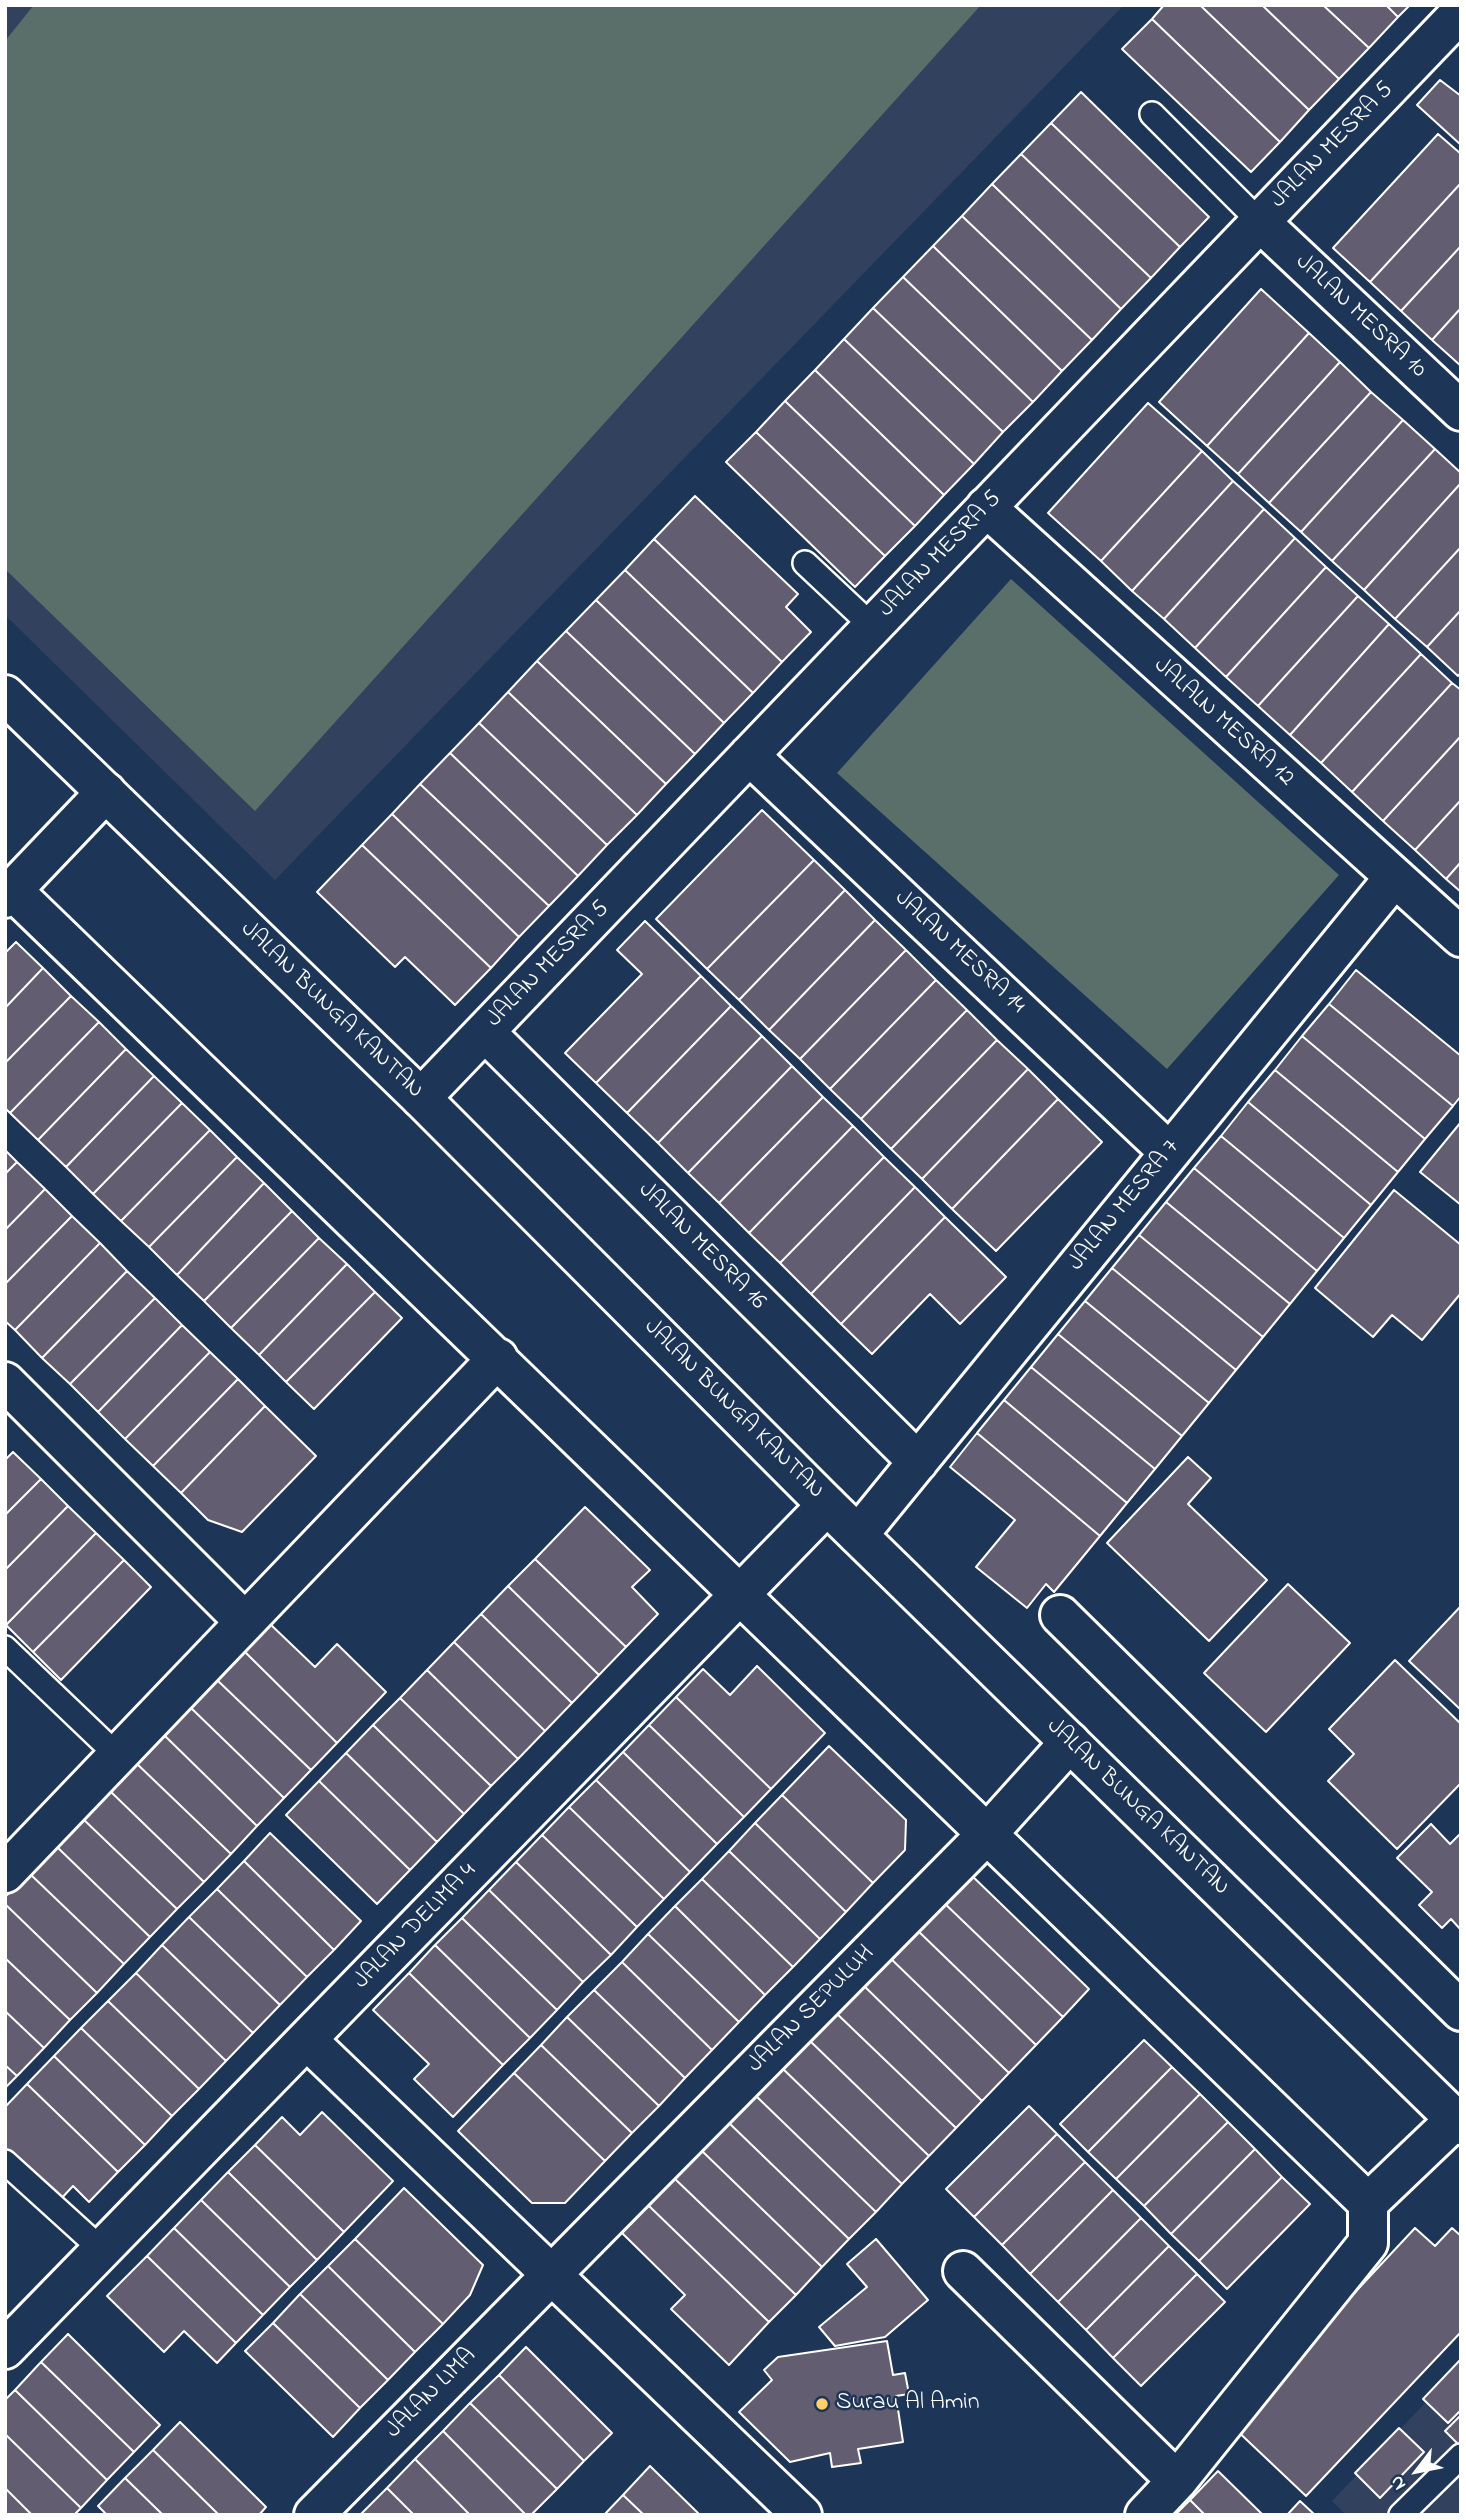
<!DOCTYPE html>
<style>
body{margin:0}
#map{position:relative;width:1466px;height:2520px;overflow:hidden;background:#1d3557;font-family:"Indie Flower",sans-serif}
canvas{display:block}
.frame{position:absolute;inset:0;border:7px solid #fff;pointer-events:none}
.north{position:absolute;left:1382px;top:2436px;width:70px;height:70px;-webkit-text-stroke:5px #1d3557;paint-order:stroke;rotate:238deg;font-size:19px;font-weight:700;line-height:28px;text-align:center;color:#fff}
.north::after{content:'';display:block;margin:auto;width:24px;height:32px;background:#fff;clip-path:polygon(50% 0,100% 100%,50% 72%,0 100%)}
</style>
<div id="map">
<canvas width="1466" height="2520"></canvas>
<div class="frame"></div>
<div class="north">N</div>
</div>
<script>
const context = document.querySelector('canvas').getContext('2d');
context.lineJoin = 'round';
function fillPath(path, color) {
  context.fillStyle = color;
  context.fill(path, 'evenodd');
}
function shape(rows) {
  const path = new Path2D();
  for (const r of rows) {
    path.moveTo(r[0], r[1]);
    for (let i = 2; i < r.length; i += 2) path.lineTo(r[i], r[i + 1]);
  }
  return path;
}
function trace(path, color, width, dash) {
  context.strokeStyle = color;
  context.lineWidth = width;
  context.lineCap = dash ? 'butt' : 'round';
  context.setLineDash(dash || []);
  context.stroke(path);
}
function drawText(font, color, halo, rows, align = 'center') {
  context.font = font + ' "Indie Flower",sans-serif';
  context.lineWidth = 5;
  context.setLineDash([]);
  context.textBaseline = 'middle';
  context.strokeStyle = halo;
  context.fillStyle = color;
  for (const [text, x, y, turn = 0] of rows) {
    context.save();
    context.translate(x, y);
    context.rotate((+turn || 0) * Math.PI / 180);
    context.textAlign = isNaN(turn) ? turn : align;
    if (halo) context.strokeText(text, 0, 0);
    context.fillText(text, 0, 0);
    context.restore();
  }
}
fillPath(shape([
 [5,5,1124,5,275,880,5,615],
 [1461,2365,1461,2515,1346,2515,1332,2501]
]), '#32415e');
fillPath(shape([
 [34,5,981,5,255,811,5,569,5,41],
 [1011,579,1339,875,1167,1069,837,773]
]), '#5b6f6a');
const building = shape([
 [1164,5,1200,5,1309,110,1280,142,1152,19,1164,5],
 [1200,5,1262,5,1339,79,1309,110,1200,5],
 [1262,5,1323,5,1369,48,1339,79,1262,5],
 [1323,5,1386,5,1398,17,1369,48,1323,5],
 [1386,5,1410,5,1398,17,1386,5],
 [1152,19,1280,142,1251,172,1122,49,1152,19],
 [1440,80,1461,96,1461,145,1417,105,1440,80],
 [1081,92,1209,217,1180,247,1051,123,1081,92],
 [1051,123,1180,247,1151,278,1021,154,1051,123],
 [1438,134,1461,154,1461,183,1370,282,1333,248,1438,134],
 [1021,154,1151,278,1121,309,992,184,1021,154],
 [1461,183,1461,246,1401,311,1370,282,1461,183],
 [992,184,1121,309,1092,340,962,216,992,184],
 [962,216,1092,340,1062,371,933,246,962,216],
 [933,246,1062,371,1033,402,903,277,933,246],
 [1461,246,1461,308,1432,340,1401,311,1461,246],
 [903,277,1033,402,1003,432,873,308,903,277],
 [1261,289,1309,333,1207,446,1159,402,1261,289],
 [873,308,1003,432,974,464,844,339,873,308],
 [1461,308,1461,366,1432,340,1461,308],
 [1309,333,1340,362,1238,474,1207,446,1309,333],
 [844,339,974,464,944,495,815,370,844,339],
 [1340,362,1371,392,1269,503,1238,474,1340,362],
 [815,370,944,495,915,526,785,401,815,370],
 [1371,392,1403,420,1301,532,1269,503,1371,392],
 [785,401,915,526,885,556,756,432,785,401],
 [1148,403,1202,451,1101,561,1048,513,1148,403],
 [1403,420,1435,449,1332,561,1301,532,1403,420],
 [756,432,885,556,855,587,726,462,756,432],
 [1435,449,1461,473,1461,483,1364,590,1332,561,1435,449],
 [1202,451,1233,481,1132,591,1101,561,1202,451],
 [1233,481,1264,509,1164,619,1132,591,1233,481],
 [1461,483,1461,547,1395,619,1364,590,1461,483],
 [695,496,798,594,786,607,811,632,782,662,654,539,695,496],
 [1264,509,1295,538,1195,648,1164,619,1264,509],
 [1295,538,1326,567,1226,677,1195,648,1295,538],
 [654,539,782,662,753,693,625,570,654,539],
 [1461,547,1461,610,1427,647,1395,619,1461,547],
 [1326,567,1358,596,1258,706,1226,677,1326,567],
 [625,570,753,693,724,723,596,600,625,570],
 [1358,596,1389,624,1290,735,1258,706,1358,596],
 [596,600,724,723,695,754,566,631,596,600],
 [1461,610,1461,673,1458,676,1427,647,1461,610],
 [1389,624,1421,654,1321,763,1290,735,1389,624],
 [566,631,695,754,666,784,537,661,566,631],
 [1421,654,1452,683,1352,792,1321,763,1421,654],
 [537,661,666,784,637,815,508,692,537,661],
 [1452,683,1461,690,1461,736,1383,821,1352,792,1452,683],
 [508,692,637,815,607,845,479,723,508,692],
 [479,723,607,845,578,876,450,753,479,723],
 [1461,736,1461,800,1415,850,1383,821,1461,736],
 [450,753,578,876,549,906,420,784,450,753],
 [420,784,549,906,519,937,392,814,420,784],
 [1461,800,1461,862,1446,879,1415,850,1461,800],
 [762,810,814,860,707,969,656,919,762,810],
 [392,814,519,937,491,968,362,845,392,814],
 [362,845,491,968,455,1005,405,957,395,967,317,892,362,845],
 [814,860,845,890,739,1000,707,969,814,860],
 [1461,862,1461,892,1446,879,1461,862],
 [845,890,875,920,769,1030,739,1000,845,890],
 [875,920,906,950,800,1059,769,1030,875,920],
 [645,921,701,976,596,1083,565,1053,642,974,617,950,645,921],
 [16,942,43,968,5,1008,5,953,16,942],
 [906,950,936,980,830,1089,800,1059,906,950],
 [43,968,71,996,5,1063,5,1008,43,968],
 [1356,970,1461,1056,1461,1096,1453,1106,1329,1004,1356,970],
 [701,976,731,1006,627,1113,596,1083,701,976],
 [936,980,967,1010,861,1119,830,1089,936,980],
 [71,996,99,1022,10,1113,5,1108,5,1063,71,996],
 [1329,1004,1453,1106,1425,1139,1302,1036,1329,1004],
 [731,1006,762,1036,658,1143,627,1113,731,1006],
 [967,1010,997,1040,891,1149,861,1119,967,1010],
 [99,1022,126,1049,38,1140,10,1113,99,1022],
 [762,1036,792,1066,688,1173,658,1143,762,1036],
 [1302,1036,1425,1139,1398,1172,1275,1070,1302,1036],
 [997,1040,1028,1069,922,1179,891,1149,997,1040],
 [126,1049,154,1076,66,1167,38,1140,126,1049],
 [792,1066,823,1097,719,1203,688,1173,792,1066],
 [1028,1069,1058,1099,952,1209,922,1179,1028,1069],
 [1275,1070,1398,1172,1371,1205,1248,1102,1275,1070],
 [154,1076,182,1103,93,1194,66,1167,154,1076],
 [823,1097,853,1126,749,1233,719,1203,823,1097],
 [1058,1099,1102,1142,996,1251,952,1209,1058,1099],
 [1248,1102,1371,1205,1344,1238,1221,1136,1248,1102],
 [182,1103,210,1130,121,1221,93,1194,182,1103],
 [1461,1122,1461,1205,1420,1172,1461,1122],
 [853,1126,884,1157,780,1263,749,1233,853,1126],
 [210,1130,237,1157,149,1247,121,1221,210,1130],
 [1221,1136,1344,1238,1317,1271,1194,1168,1221,1136],
 [5,1150,17,1162,5,1174,5,1150],
 [237,1157,264,1183,177,1275,149,1247,237,1157],
 [884,1157,915,1187,811,1294,780,1263,884,1157],
 [17,1162,45,1189,5,1230,5,1174,17,1162],
 [1194,1168,1317,1271,1290,1304,1166,1202,1194,1168],
 [264,1183,292,1211,204,1301,177,1275,264,1183],
 [915,1187,945,1217,841,1324,811,1294,915,1187],
 [45,1189,72,1216,5,1284,5,1230,45,1189],
 [1394,1190,1461,1245,1461,1293,1422,1340,1392,1315,1373,1337,1315,1288,1394,1190],
 [1166,1202,1290,1304,1263,1337,1139,1235,1166,1202],
 [292,1211,319,1238,231,1328,204,1301,292,1211],
 [72,1216,100,1243,15,1330,5,1321,5,1284,72,1216],
 [945,1217,1006,1277,960,1324,930,1294,872,1354,841,1324,945,1217],
 [1139,1235,1263,1337,1236,1370,1112,1268,1139,1235],
 [319,1238,347,1264,259,1355,231,1328,319,1238],
 [100,1243,127,1271,42,1358,15,1330,100,1243],
 [347,1264,375,1292,286,1382,259,1355,347,1264],
 [1112,1268,1236,1370,1209,1403,1085,1301,1112,1268],
 [127,1271,155,1298,70,1384,42,1358,127,1271],
 [375,1292,402,1318,314,1409,286,1382,375,1292],
 [155,1298,182,1325,98,1412,70,1384,155,1298],
 [1085,1301,1209,1403,1182,1436,1058,1334,1085,1301],
 [182,1325,210,1352,125,1439,98,1412,182,1325],
 [1058,1334,1182,1436,1155,1469,1031,1367,1058,1334],
 [210,1352,238,1379,153,1466,125,1439,210,1352],
 [1031,1367,1155,1469,1127,1503,1004,1400,1031,1367],
 [238,1379,265,1406,181,1493,153,1466,238,1379],
 [1004,1400,1127,1503,1100,1536,977,1433,1004,1400],
 [265,1406,316,1456,242,1532,208,1520,181,1493,265,1406],
 [977,1433,1100,1536,1054,1592,1046,1584,1027,1608,976,1567,1015,1520,950,1467,977,1433],
 [13,1452,41,1479,5,1515,5,1460,13,1452],
 [1188,1457,1211,1478,1188,1504,1267,1580,1209,1641,1107,1543,1188,1457],
 [41,1479,68,1506,5,1570,5,1515,41,1479],
 [68,1506,96,1533,6,1625,5,1570,68,1506],
 [585,1507,650,1570,632,1587,658,1614,626,1647,535,1559,585,1507],
 [96,1533,124,1560,33,1652,6,1625,96,1533],
 [535,1559,626,1647,599,1675,508,1586,535,1559],
 [124,1560,151,1587,61,1680,33,1652,124,1560],
 [1288,1584,1350,1643,1266,1732,1204,1673,1288,1584],
 [508,1586,599,1675,572,1703,481,1614,508,1586],
 [1461,1606,1461,1710,1409,1661,1461,1606],
 [481,1614,572,1703,545,1731,454,1642,481,1614],
 [269,1623,315,1667,337,1644,386,1692,337,1743,243,1650,269,1623],
 [454,1642,545,1731,518,1759,427,1670,454,1642],
 [243,1650,337,1743,311,1770,216,1679,243,1650],
 [1395,1660,1461,1724,1461,1783,1397,1849,1328,1781,1354,1754,1329,1729,1395,1660],
 [757,1666,825,1733,771,1789,676,1697,703,1669,730,1695,757,1666],
 [427,1670,518,1759,491,1786,400,1698,427,1670],
 [216,1679,311,1770,284,1798,189,1706,216,1679],
 [676,1697,771,1789,744,1817,649,1725,676,1697],
 [400,1698,491,1786,464,1814,373,1725,400,1698],
 [189,1706,284,1798,257,1826,163,1734,189,1706],
 [373,1725,464,1814,437,1842,346,1753,373,1725],
 [649,1725,744,1817,717,1844,623,1752,649,1725],
 [163,1734,257,1826,231,1854,135,1762,163,1734],
 [829,1746,906,1820,905,1850,873,1883,782,1795,829,1746],
 [623,1752,717,1844,690,1872,596,1780,623,1752],
 [346,1753,437,1842,410,1870,319,1781,346,1753],
 [135,1762,231,1854,204,1882,109,1790,135,1762],
 [596,1780,690,1872,664,1899,569,1807,596,1780],
 [319,1781,410,1870,377,1904,286,1815,319,1781],
 [109,1790,204,1882,177,1909,82,1818,109,1790],
 [782,1795,873,1883,846,1912,755,1823,782,1795],
 [569,1807,664,1899,637,1927,542,1835,569,1807],
 [82,1818,177,1909,150,1937,55,1845,82,1818],
 [755,1823,846,1912,820,1939,729,1851,755,1823],
 [1431,1824,1450,1844,1461,1833,1461,1930,1451,1919,1442,1928,1419,1905,1432,1892,1397,1858,1431,1824],
 [270,1833,361,1921,334,1950,244,1861,270,1833],
 [542,1835,637,1927,611,1955,516,1862,542,1835],
 [55,1845,150,1937,124,1964,29,1873,55,1845],
 [729,1851,820,1939,793,1967,702,1879,729,1851],
 [244,1861,334,1950,307,1977,217,1889,244,1861],
 [516,1862,611,1955,583,1982,489,1890,516,1862],
 [968,1872,1089,1989,1063,2017,941,1900,968,1872],
 [29,1873,124,1964,97,1993,5,1904,5,1897,29,1873],
 [702,1879,793,1967,765,1995,675,1906,702,1879],
 [217,1889,307,1977,280,2005,189,1917,217,1889],
 [489,1890,583,1982,557,2010,462,1918,489,1890],
 [941,1900,1063,2017,1036,2045,915,1928,941,1900],
 [5,1904,97,1993,70,2020,5,1958,5,1904],
 [675,1906,765,1995,739,2022,648,1934,675,1906],
 [189,1917,280,2005,253,2033,162,1945,189,1917],
 [462,1918,557,2010,530,2038,435,1945,462,1918],
 [915,1928,1036,2045,1009,2073,887,1955,915,1928],
 [648,1934,739,2022,712,2050,622,1962,648,1934],
 [162,1945,253,2033,226,2061,136,1973,162,1945],
 [435,1945,530,2038,503,2065,409,1973,435,1945],
 [887,1955,1009,2073,982,2101,861,1983,887,1955],
 [5,1958,70,2020,44,2048,5,2011,5,1958],
 [622,1962,712,2050,685,2078,594,1990,622,1962],
 [136,1973,226,2061,199,2089,108,2001,136,1973],
 [409,1973,503,2065,453,2117,414,2079,429,2064,373,2010,409,1973],
 [861,1983,982,2101,956,2128,834,2011,861,1983],
 [594,1990,685,2078,659,2106,567,2017,594,1990],
 [108,2001,199,2089,172,2116,81,2028,108,2001],
 [5,2011,44,2048,17,2076,5,2065,5,2011],
 [834,2011,956,2128,929,2156,808,2039,834,2011],
 [567,2017,659,2106,632,2133,541,2045,567,2017],
 [81,2028,172,2116,145,2145,54,2056,81,2028],
 [808,2039,929,2156,902,2184,781,2067,808,2039],
 [1144,2040,1172,2067,1088,2152,1060,2124,1144,2040],
 [541,2045,632,2133,605,2161,514,2073,541,2045],
 [54,2056,145,2145,118,2172,27,2084,54,2056],
 [5,2065,17,2076,5,2088,5,2065],
 [781,2067,902,2184,876,2212,755,2095,781,2067],
 [1172,2067,1200,2094,1116,2179,1088,2152,1172,2067],
 [514,2073,605,2161,565,2203,532,2203,458,2131,514,2073],
 [27,2084,118,2172,89,2202,73,2186,59,2201,5,2149,5,2107,27,2084],
 [1200,2094,1228,2122,1144,2206,1116,2179,1200,2094],
 [755,2095,876,2212,849,2239,728,2122,755,2095],
 [1029,2106,1057,2134,974,2217,946,2189,1029,2106],
 [322,2112,393,2181,344,2232,255,2145,282,2117,300,2135,322,2112],
 [728,2122,849,2239,822,2267,701,2150,728,2122],
 [1228,2122,1255,2149,1171,2234,1144,2206,1228,2122],
 [1057,2134,1085,2162,1002,2245,974,2217,1057,2134],
 [255,2145,344,2232,317,2260,228,2172,255,2145],
 [1255,2149,1282,2177,1199,2261,1171,2234,1255,2149],
 [701,2150,822,2267,796,2295,674,2178,701,2150],
 [1085,2162,1113,2190,1030,2274,1002,2245,1085,2162],
 [228,2172,317,2260,290,2287,201,2200,228,2172],
 [1282,2177,1310,2204,1227,2289,1199,2261,1282,2177],
 [674,2178,796,2295,769,2322,648,2205,674,2178],
 [404,2188,483,2265,470,2295,443,2324,355,2239,404,2188],
 [1113,2190,1141,2218,1058,2302,1030,2274,1113,2190],
 [201,2200,290,2287,263,2315,174,2228,201,2200],
 [648,2205,769,2322,729,2365,671,2309,685,2295,622,2233,648,2205],
 [1141,2218,1169,2246,1086,2330,1058,2302,1141,2218],
 [174,2228,263,2315,236,2343,147,2256,174,2228],
 [1415,2228,1435,2246,1452,2228,1461,2236,1461,2332,1306,2496,1231,2425,1415,2228],
 [355,2239,443,2324,415,2352,328,2266,355,2239],
 [876,2239,928,2300,885,2337,835,2346,819,2327,867,2287,847,2264,876,2239],
 [1169,2246,1197,2274,1113,2358,1086,2330,1169,2246],
 [147,2256,236,2343,217,2363,184,2331,164,2352,107,2296,147,2256],
 [328,2266,415,2352,388,2380,300,2294,328,2266],
 [1197,2274,1225,2302,1141,2386,1113,2358,1197,2274],
 [300,2294,388,2380,360,2408,273,2323,300,2294],
 [273,2323,360,2408,333,2437,245,2351,273,2323],
 [68,2334,160,2425,134,2452,41,2362,68,2334],
 [887,2341,893,2375,905,2373,909,2394,896,2396,903,2442,858,2449,861,2463,832,2467,830,2453,790,2462,739,2412,772,2380,764,2370,778,2357,887,2341],
 [526,2347,612,2433,584,2461,499,2375,526,2347],
 [1461,2359,1461,2410,1448,2423,1423,2399,1461,2359],
 [41,2362,134,2452,107,2480,15,2390,41,2362],
 [499,2375,584,2461,557,2489,470,2403,499,2375],
 [15,2390,107,2480,81,2508,5,2434,5,2400,15,2390],
 [470,2403,557,2489,531,2515,526,2515,443,2431,470,2403],
 [1461,2415,1461,2447,1445,2431,1461,2415],
 [180,2422,266,2507,259,2515,219,2515,153,2450,180,2422],
 [1399,2428,1424,2452,1380,2498,1355,2473,1399,2428],
 [443,2431,526,2515,470,2515,415,2459,443,2431],
 [5,2434,81,2508,74,2515,32,2515,5,2488,5,2434],
 [153,2450,219,2515,163,2515,125,2478,153,2450],
 [415,2459,470,2515,414,2515,387,2488,415,2459],
 [650,2466,700,2515,644,2515,623,2495,650,2466],
 [1218,2471,1263,2515,1205,2515,1190,2500,1218,2471],
 [125,2478,163,2515,107,2515,98,2506,125,2478],
 [5,2488,32,2515,5,2515,5,2488],
 [387,2488,414,2515,360,2515,387,2488],
 [623,2495,644,2515,604,2515,623,2495],
 [1190,2500,1205,2515,1175,2515,1190,2500],
 [1300,2501,1315,2515,1287,2515,1300,2501]
]);
fillPath(building, '#625d70');
trace(building, '#fff', 2);
const service = shape([
 [1152,114,1260,222],
 [805,563,872,626],
 [5,1648,118,1756],
 [5,2162,102,2250],
 [1401,2515,1461,2456]
]);
const minor = shape([
 [1260,222,1461,411],
 [986,507,1461,937],
 [749,755,1169,1152],
 [13,891,1368,2203],
 [5,898,106,792],
 [485,1032,918,1462],
 [421,1098,1461,12],
 [5,1382,245,1622],
 [858,1535,1393,879],
 [1060,1615,1461,2011],
 [5,1873,498,1358],
 [307,2040,802,2515],
 [963,2271,1177,2481],
 [5,2349,827,1505],
 [314,2515,987,1834,1070,1742],
 [1145,2515,1177,2481,1368,2243,1368,2203,1455,2120]
]);
const tertiary = shape([
 [5,695,421,1098,827,1505,1461,2125]
]);
trace(service, '#fff', 28);
trace(minor, '#fff', 44);
trace(tertiary, '#fff', 44);
trace(service, '#1d3557', 23);
trace(minor, '#1d3557', 38);
trace(tertiary, '#1d3557', 38);
for (const [x, y, r, color] of [
 [822,2404,7,"#ffd166"]
]) {
  const dot = new Path2D();
  dot.arc(x, y, r, 0, 2 * Math.PI);
  context.fillStyle = color;
  context.fill(dot);
  trace(dot, '#1d3557', 2.5);
}
drawText('24px', '#fff', '#1d3557', [
 ["JALAN MESRA 5",1333,146,-46],
 ["JALAN MESRA 10",1360,317,43],
 ["JALAN MESRA 5",941,555,-46],
 ["JALALN MESRA 12",1223,723,42],
 ["JALAN MESRA 14",959,953,43],
 ["JALAN MESRA 5",549,965,-46],
 ["JALAN BUNGA KANTAN",331,1011,44],
 ["JALAN MESRA 7",1125,1206,-51],
 ["JALAN MESRA 16",701,1247,45],
 ["JALAN BUNGA KANTAN",733,1410,45],
 ["JALAN BUNGA KANTAN",1137,1808,44],
 ["JALAN DELIMA 4",416,1927,-46],
 ["JALAN SEPULUH",812,2010,-45],
 ["JALAN LIMA",432,2394,-45]
]);
drawText('24px', '#fff', '#1d3557', [
 ["Surau Al Amin",836,2404]
], 'left');
</script>
